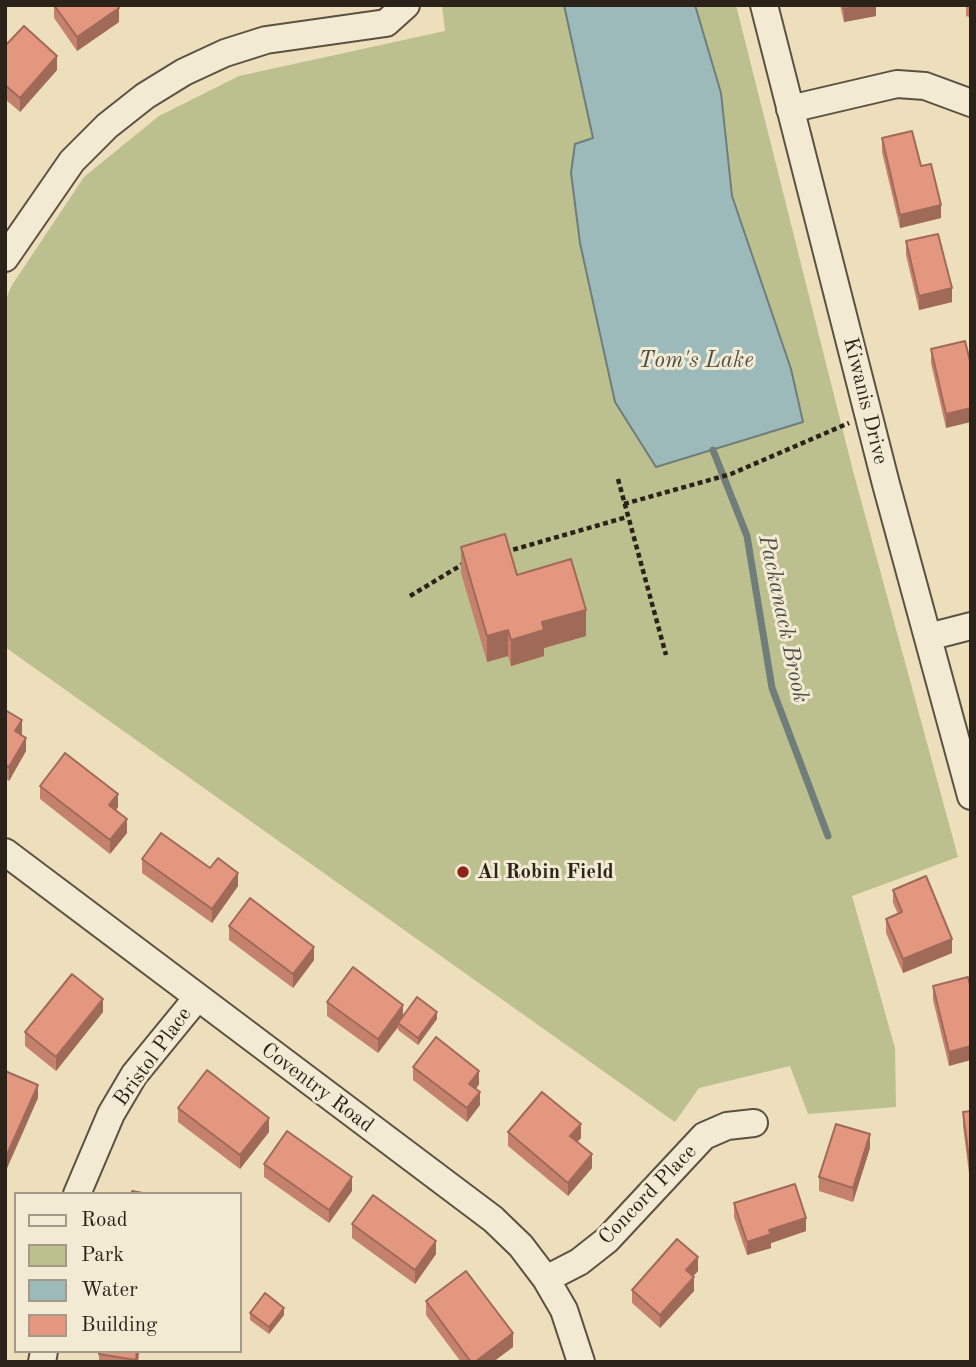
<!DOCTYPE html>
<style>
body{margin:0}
#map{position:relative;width:976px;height:1367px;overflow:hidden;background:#eddebc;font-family:"Old Standard TT",serif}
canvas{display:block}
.frame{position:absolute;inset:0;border:7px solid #2b2319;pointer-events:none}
.legend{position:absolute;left:14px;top:1192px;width:228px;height:161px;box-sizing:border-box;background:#f3ead3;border:2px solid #a39a89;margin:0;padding:9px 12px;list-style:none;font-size:21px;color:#2b2319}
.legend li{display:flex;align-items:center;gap:14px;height:35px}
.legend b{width:35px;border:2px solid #a39a89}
</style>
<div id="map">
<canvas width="976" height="1367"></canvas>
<div class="frame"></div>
<ul class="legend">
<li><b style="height:9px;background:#f3ead3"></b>Road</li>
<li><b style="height:19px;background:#bbc08e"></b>Park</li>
<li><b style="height:19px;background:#9dbaba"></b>Water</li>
<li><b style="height:19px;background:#e4977f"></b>Building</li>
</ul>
</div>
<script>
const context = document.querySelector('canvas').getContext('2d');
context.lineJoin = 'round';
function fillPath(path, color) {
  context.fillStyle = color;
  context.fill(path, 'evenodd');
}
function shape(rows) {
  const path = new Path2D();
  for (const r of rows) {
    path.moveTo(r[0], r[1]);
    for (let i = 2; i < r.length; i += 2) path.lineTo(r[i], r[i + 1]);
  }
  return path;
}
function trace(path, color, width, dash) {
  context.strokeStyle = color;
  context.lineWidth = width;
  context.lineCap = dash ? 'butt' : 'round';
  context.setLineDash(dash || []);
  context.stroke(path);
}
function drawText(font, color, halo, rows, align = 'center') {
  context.font = font + ' "Old Standard TT",serif';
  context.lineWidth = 6;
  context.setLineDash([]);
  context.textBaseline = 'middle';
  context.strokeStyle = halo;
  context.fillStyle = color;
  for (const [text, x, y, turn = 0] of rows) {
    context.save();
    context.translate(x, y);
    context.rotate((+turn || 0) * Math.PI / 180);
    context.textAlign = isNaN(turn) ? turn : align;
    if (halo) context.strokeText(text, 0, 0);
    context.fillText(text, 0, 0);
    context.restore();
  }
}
fillPath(shape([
 [442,5,736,5,853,471,958,857,852,896,895,1048,896,1107,808,1114,790,1066,699,1088,675,1122,5,647,5,301,12,285,84,177,159,116,239,76,445,31]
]), '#bbc08e');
const water = shape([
 [564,5,695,5,721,93,732,196,791,369,803,422,656,467,615,402,580,243,571,173,575,144,593,138,564,5]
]);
fillPath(water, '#9dbaba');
trace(water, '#6f7e7a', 2);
trace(shape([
 [713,450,747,536,772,688,828,836]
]), '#6f7e7a', 7);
const minor = shape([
 [764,5,886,484,971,796],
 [790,109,897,84,925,86,971,103],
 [5,258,72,161,107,126,145,96,184,72,225,53,266,40,386,23,406,5],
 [928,637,971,626],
 [5,852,493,1219,521,1246,546,1279,564,1310,581,1362],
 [77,1194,111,1114,134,1075,197,998],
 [546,1279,579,1262,607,1240,704,1136,727,1126,754,1123],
 [42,1362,44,1351]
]);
trace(minor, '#5c5242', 30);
trace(shape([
 [618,479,666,655],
 [624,504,731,474,849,423],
 [505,552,627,517],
 [410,596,463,564]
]), '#2b2319', 4.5, [5, 3.5]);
trace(minor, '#f3ead3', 26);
fillPath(shape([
 [54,5,119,22,77,51,54,18],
 [840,5,876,5,876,16,844,22],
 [966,5,971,5,971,18,966,16],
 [5,46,57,70,20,112,5,99],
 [882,138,921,166,941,218,900,228,882,152],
 [906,241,952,302,919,310,906,255],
 [931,349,971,365,946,428,931,363],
 [969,492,971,492,971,514,969,506],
 [461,547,517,575,586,636,544,648,544,656,511,666,508,656,487,662,461,573],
 [5,710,22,733,21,735,26,751,9,781,5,778],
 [40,786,118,807,116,810,127,833,110,854,40,799],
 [142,859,210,868,238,886,212,923,142,873],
 [893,890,952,953,903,973,886,933,886,919,898,914,893,903],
 [229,926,314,960,293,988,229,940],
 [968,977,949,1066,933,1000,933,986],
 [327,1002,403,1015,437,1019,418,1045,398,1030,398,1027,378,1053,327,1016],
 [103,1012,56,1071,25,1046,25,1032],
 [413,1067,479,1084,476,1089,480,1105,467,1122,413,1080],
 [178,1108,269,1132,240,1169,178,1122],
 [971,1111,970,1181,963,1126,963,1112],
 [508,1132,581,1138,577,1142,592,1168,568,1196,508,1146],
 [870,1148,853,1202,819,1191,819,1177],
 [264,1164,352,1191,329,1223,264,1177],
 [734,1203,806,1231,771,1243,771,1248,747,1255,734,1217],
 [352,1224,436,1254,415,1284,352,1238],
 [698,1271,693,1276,694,1291,660,1328,632,1303,632,1290],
 [426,1301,513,1347,493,1362,461,1362,426,1315],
 [250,1313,284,1315,269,1334,250,1320],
 [99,1351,139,1351,138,1362,99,1362]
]), '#c4826d');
fillPath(shape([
 [860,5,876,5,876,16,844,22,844,9],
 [119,8,119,22,77,51,77,37],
 [57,56,57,70,20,112,20,98],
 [941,205,941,218,900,228,900,215],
 [952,288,952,302,919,310,919,296],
 [971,408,971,422,946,428,946,414],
 [586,610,586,636,544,648,544,656,511,666,511,640,542,622],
 [508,630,508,656,487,662,487,636],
 [22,720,22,733,15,745,15,731],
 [26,738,26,751,9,781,9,767],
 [118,794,118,807,109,819,109,805],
 [127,819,127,833,110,854,110,840],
 [238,873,238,886,212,923,212,909],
 [952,939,952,953,903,973,903,959],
 [314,947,314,960,293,988,293,974],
 [103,999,103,1012,56,1071,56,1057],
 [403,1005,403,1019,398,1023,398,1027,378,1053,378,1039],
 [437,1012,437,1019,418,1045,418,1038],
 [971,1046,971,1060,949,1066,949,1052],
 [479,1071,479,1084,469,1098,469,1084],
 [38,1085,38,1098,5,1173,5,1159],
 [480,1092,480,1105,467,1122,467,1108],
 [269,1118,269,1132,240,1169,240,1155],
 [581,1124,581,1138,570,1150,570,1136],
 [870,1134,870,1148,853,1202,853,1188],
 [592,1154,592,1168,568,1196,568,1183],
 [352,1177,352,1191,329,1223,329,1210],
 [806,1218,806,1231,771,1243,771,1248,747,1255,747,1242,769,1230],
 [436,1241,436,1254,415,1284,415,1270],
 [698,1257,698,1271,686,1284,686,1270],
 [694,1277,694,1291,660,1328,660,1315],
 [284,1308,284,1315,269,1334,269,1327],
 [513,1333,513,1347,493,1362,475,1362],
 [137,1351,139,1351,138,1362,136,1362]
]), '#a06a59');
const building = shape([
 [54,5,117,5,119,8,77,37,54,5],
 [843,5,860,5,844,9,843,5],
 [24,26,57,56,20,98,5,85,5,46,24,26],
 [912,131,921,166,931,164,941,205,900,215,882,138,912,131],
 [938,234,952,288,919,296,906,241,938,234],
 [965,341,971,365,971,408,946,414,931,349,965,341],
 [505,534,517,575,571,559,586,610,542,622,544,630,511,640,508,630,487,636,461,547,505,534],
 [5,710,22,720,15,731,26,738,9,767,5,765,5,710],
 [65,753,118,794,109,805,127,819,110,840,40,786,65,753],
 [161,833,210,868,218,858,238,873,212,909,142,859,161,833],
 [926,876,952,939,903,959,886,919,902,912,893,890,926,876],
 [250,898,314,947,293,974,229,926,250,898],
 [353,967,403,1005,378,1039,327,1002,353,967],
 [72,974,103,999,56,1057,25,1032,72,974],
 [968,977,971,989,971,1046,949,1052,933,986,968,977],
 [417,997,437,1012,418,1038,398,1023,417,997],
 [436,1037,479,1071,469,1084,480,1092,467,1108,413,1067,436,1037],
 [207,1070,269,1118,240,1155,178,1108,207,1070],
 [5,1071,38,1085,5,1159,5,1071],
 [542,1092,581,1124,570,1136,592,1154,568,1183,508,1132,542,1092],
 [971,1111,971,1167,970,1167,963,1112,971,1111],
 [836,1124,870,1134,853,1188,819,1177,836,1124],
 [287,1131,352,1177,329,1210,264,1164,287,1131],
 [795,1184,806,1218,769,1230,771,1234,747,1242,734,1203,795,1184],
 [132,1191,148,1194,132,1194,132,1191],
 [373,1195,436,1241,415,1270,352,1224,373,1195],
 [677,1239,698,1257,686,1270,694,1277,660,1315,632,1290,677,1239],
 [466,1271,513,1333,475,1362,471,1362,426,1301,466,1271],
 [265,1293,284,1308,269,1327,250,1313,265,1293],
 [99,1351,137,1351,136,1360,99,1354,99,1351]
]);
fillPath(building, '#e4977f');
trace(building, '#a06a59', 2);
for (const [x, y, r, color] of [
 [463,872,7,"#8f2418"]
]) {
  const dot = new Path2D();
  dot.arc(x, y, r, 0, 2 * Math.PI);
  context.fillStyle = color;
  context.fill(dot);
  trace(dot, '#f3ead3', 2.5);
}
drawText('21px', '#2b2319', '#f3ead3', [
 ["Kiwanis Drive",865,401,76],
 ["Bristol Place",153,1057,-54],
 ["Coventry Road",317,1088,37],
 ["Concord Place",648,1195,-46]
]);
drawText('bold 21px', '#2b2319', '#f3ead3', [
 ["Al Robin Field",477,872]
], 'left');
drawText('italic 23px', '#4d5049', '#f3ead3', [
 ["Tom's Lake",696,361],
 ["Packanack Brook",783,619,78]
]);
</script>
